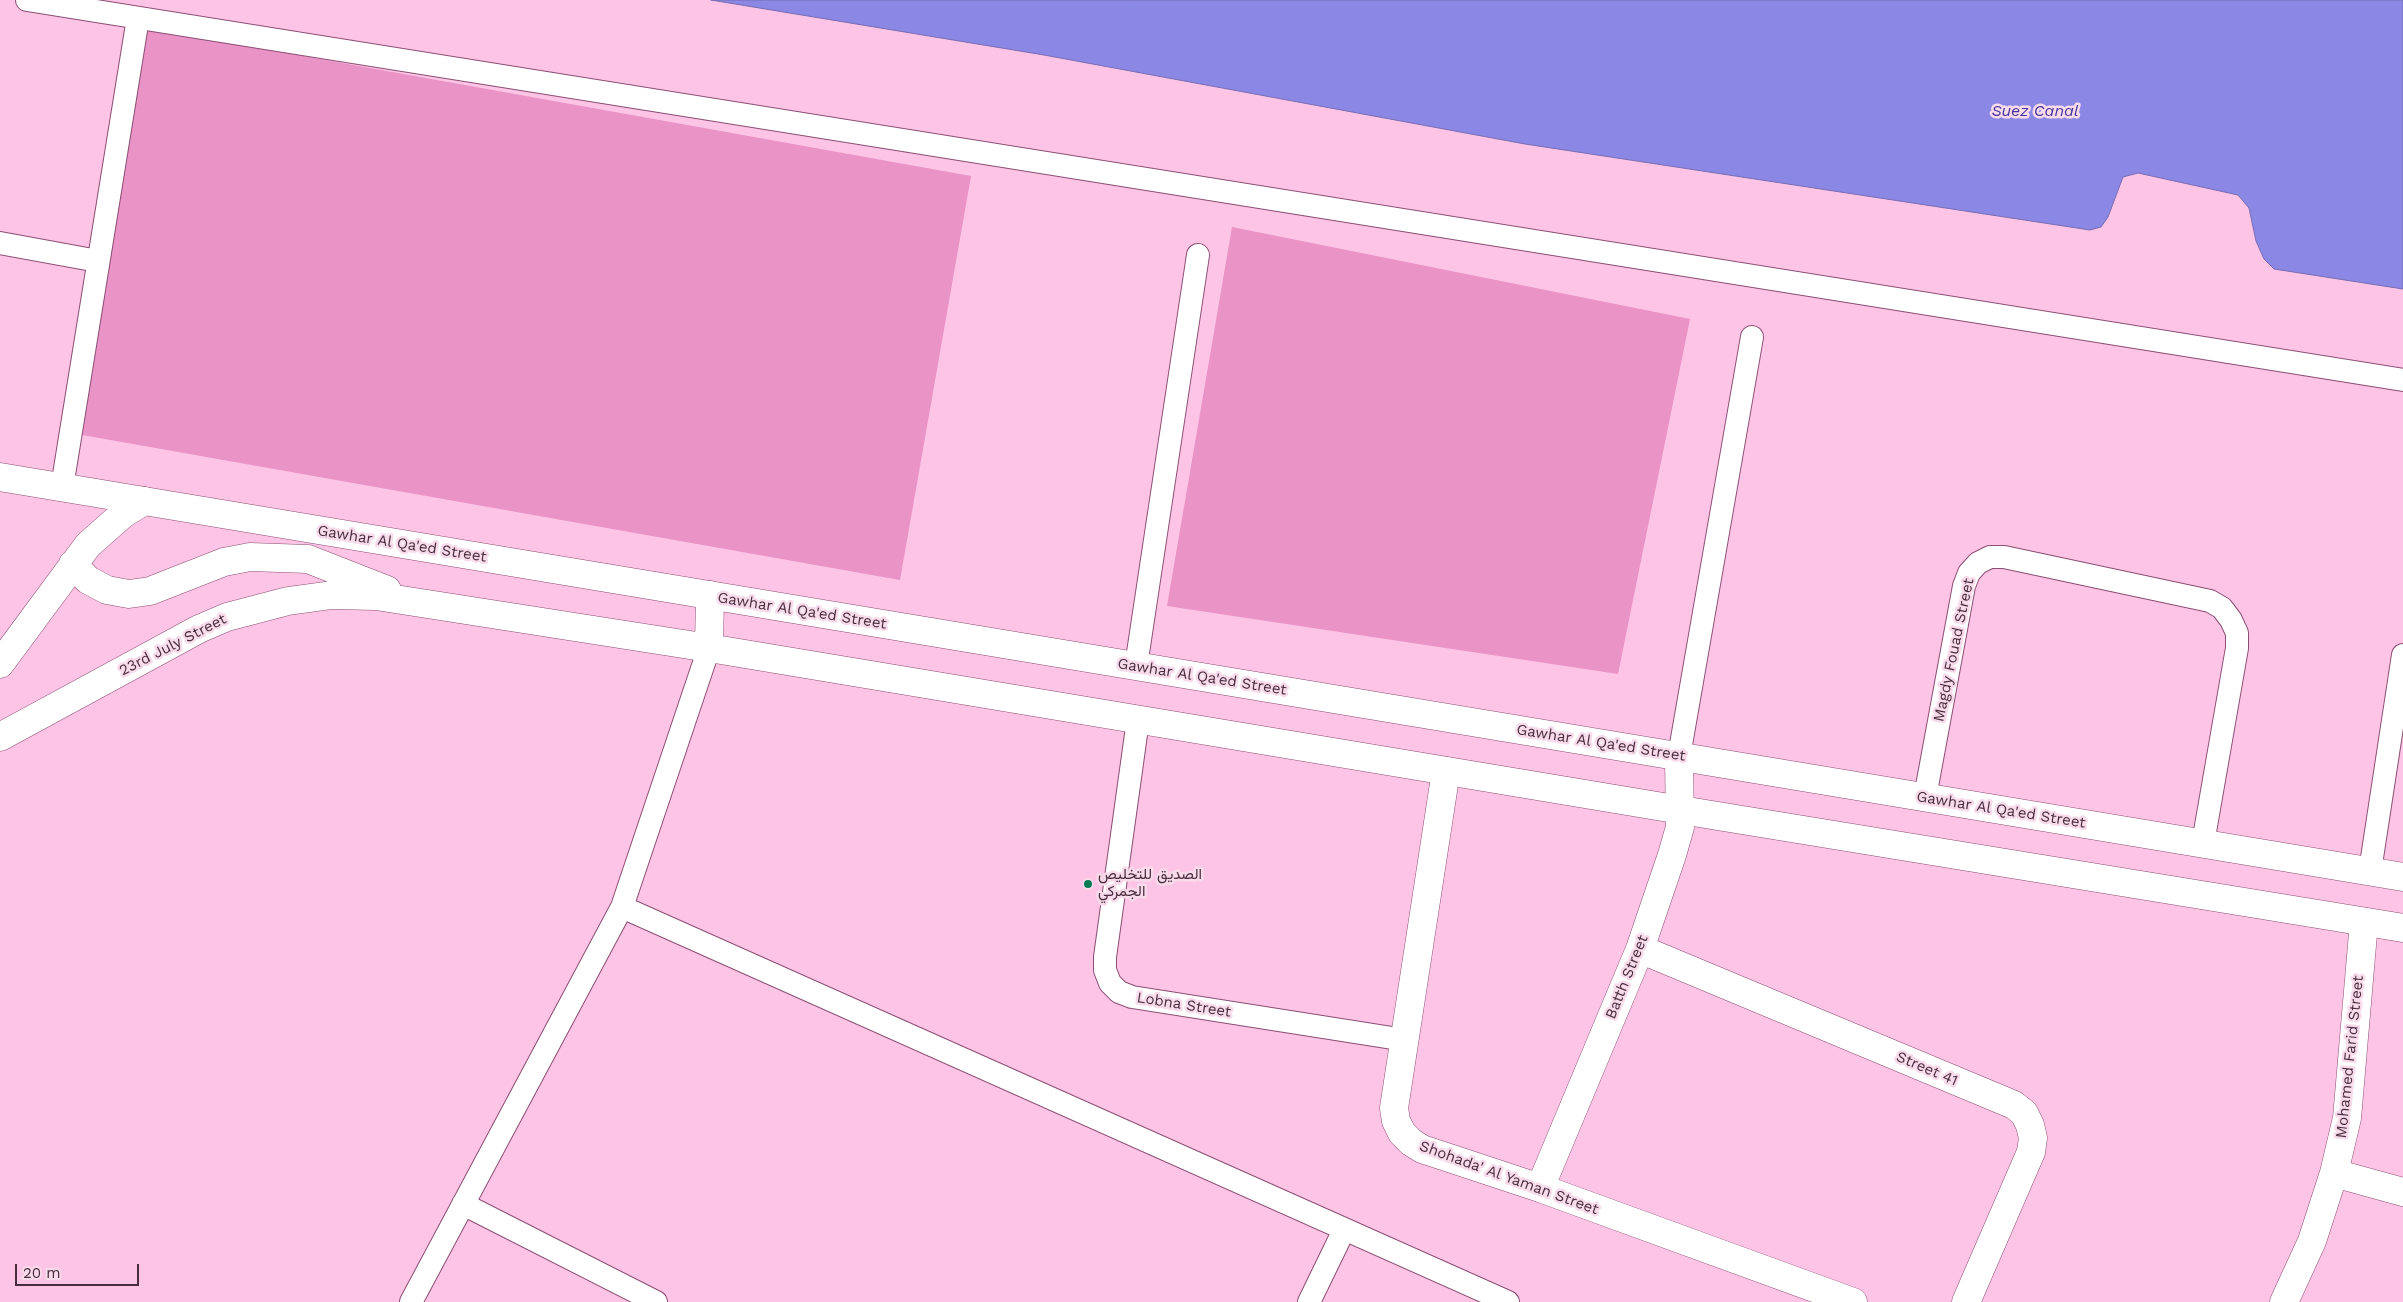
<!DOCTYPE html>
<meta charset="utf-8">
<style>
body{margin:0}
#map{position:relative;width:2403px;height:1302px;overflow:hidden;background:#fdc4e5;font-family:"Work Sans",sans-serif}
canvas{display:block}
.scale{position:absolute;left:15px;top:1264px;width:124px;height:22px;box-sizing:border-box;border:2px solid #482c3d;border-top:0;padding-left:6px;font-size:15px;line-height:18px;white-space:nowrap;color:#482c3d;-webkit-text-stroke:4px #f8dbeb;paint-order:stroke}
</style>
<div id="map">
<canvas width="2403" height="1302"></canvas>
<div class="scale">20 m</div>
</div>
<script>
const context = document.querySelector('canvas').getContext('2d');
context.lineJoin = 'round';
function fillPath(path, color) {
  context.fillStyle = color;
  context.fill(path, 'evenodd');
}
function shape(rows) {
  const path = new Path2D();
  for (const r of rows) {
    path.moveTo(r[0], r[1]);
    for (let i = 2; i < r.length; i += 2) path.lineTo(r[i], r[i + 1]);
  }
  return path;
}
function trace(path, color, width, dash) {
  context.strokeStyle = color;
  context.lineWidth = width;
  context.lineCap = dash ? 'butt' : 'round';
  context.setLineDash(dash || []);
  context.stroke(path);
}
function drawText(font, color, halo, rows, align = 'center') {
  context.font = font + ' "Work Sans",Vazirmatn,sans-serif';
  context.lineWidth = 5;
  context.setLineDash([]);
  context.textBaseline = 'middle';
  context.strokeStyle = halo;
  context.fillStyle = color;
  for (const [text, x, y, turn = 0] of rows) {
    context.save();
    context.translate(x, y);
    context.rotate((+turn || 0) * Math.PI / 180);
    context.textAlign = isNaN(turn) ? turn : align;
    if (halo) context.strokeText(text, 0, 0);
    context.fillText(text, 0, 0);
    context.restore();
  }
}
fillPath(shape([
 [142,27,971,176,900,580,71,433],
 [1232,227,1690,319,1618,674,1167,606]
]), '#e993c7');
const water = shape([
 [711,0,2403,0,2403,289,2274,269,2264,259,2256,241,2249,208,2238,195,2138,173,2123,177,2108,217,2101,227,2090,230,1525,144,1044,55,711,0]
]);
fillPath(water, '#8b88e5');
trace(water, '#776cb3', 1);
const service = shape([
 [27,0,2403,380],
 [0,243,98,261],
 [62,487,138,18],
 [1136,666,1198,255],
 [1138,720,1105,957,1105,970,1110,983,1119,992,1132,997,1405,1040],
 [1679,756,1752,337],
 [1925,797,1964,586,1969,573,1978,563,1990,557,2004,557,2210,601,2222,608,2231,620,2237,633,2237,648,2203,843],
 [2370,871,2403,655],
 [622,907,1508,1302],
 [463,1204,656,1302],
 [411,1302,622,907,709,648],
 [1309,1302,1344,1230]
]);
const minor = shape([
 [1446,771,1394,1108,1396,1121,1402,1133,1411,1142,1422,1149,1540,1188,1853,1302],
 [1640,949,2014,1105,2024,1113,2030,1125,2033,1138,2031,1152,1966,1302],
 [2334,1173,2403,1192],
 [1540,1188,1640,949,1672,855,1680,827,1679,756],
 [2284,1302,2312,1241,2334,1173,2347,1118,2364,922]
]);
const tertiary = shape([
 [0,477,144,501]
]);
const secondary = shape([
 [73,564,88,580,107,590,129,594,150,591,224,562,250,557,308,559,387,590],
 [709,648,710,595],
 [0,664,88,545,123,514,144,501,2403,877],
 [0,737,199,629,227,617,288,601,332,595,376,596,709,648,1681,810,2403,928]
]);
trace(service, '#8c4e74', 24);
trace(minor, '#8c4e74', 29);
trace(tertiary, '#8c4e74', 29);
trace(secondary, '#8c4e74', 29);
trace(service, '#fff', 22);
trace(minor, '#fff', 28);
trace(tertiary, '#fff', 28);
trace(secondary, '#fff', 28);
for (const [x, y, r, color] of [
 [1088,884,5,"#0b7b56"]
]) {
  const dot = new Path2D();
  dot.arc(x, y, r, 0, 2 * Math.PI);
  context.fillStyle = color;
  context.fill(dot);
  trace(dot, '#f8dbeb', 2);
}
drawText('15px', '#482c3d', '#f8dbeb', [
 ["Gawhar Al Qa'ed Street",402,544,9],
 ["Gawhar Al Qa'ed Street",802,611,9],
 ["23rd July Street",173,645,-27],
 ["Magdy Fouad Street",1954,650,-78],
 ["Gawhar Al Qa'ed Street",1202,677,9],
 ["Gawhar Al Qa'ed Street",1601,743,9],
 ["Gawhar Al Qa'ed Street",2001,810,9],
 ["Batth Street",1627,977,-68],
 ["Lobna Street",1184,1005,9],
 ["Mohamed Farid Street",2350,1057,-84],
 ["Street 41",1927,1069,23],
 ["Shohada' Al Yaman Street",1509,1178,20]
]);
drawText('15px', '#482c3d', '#f8dbeb', [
 ["الصديق للتخليص",1098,875],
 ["الجمركي",1098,892]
], 'left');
drawText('italic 16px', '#43329d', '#f8dbeb', [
 ["Suez Canal",2035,111]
]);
</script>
